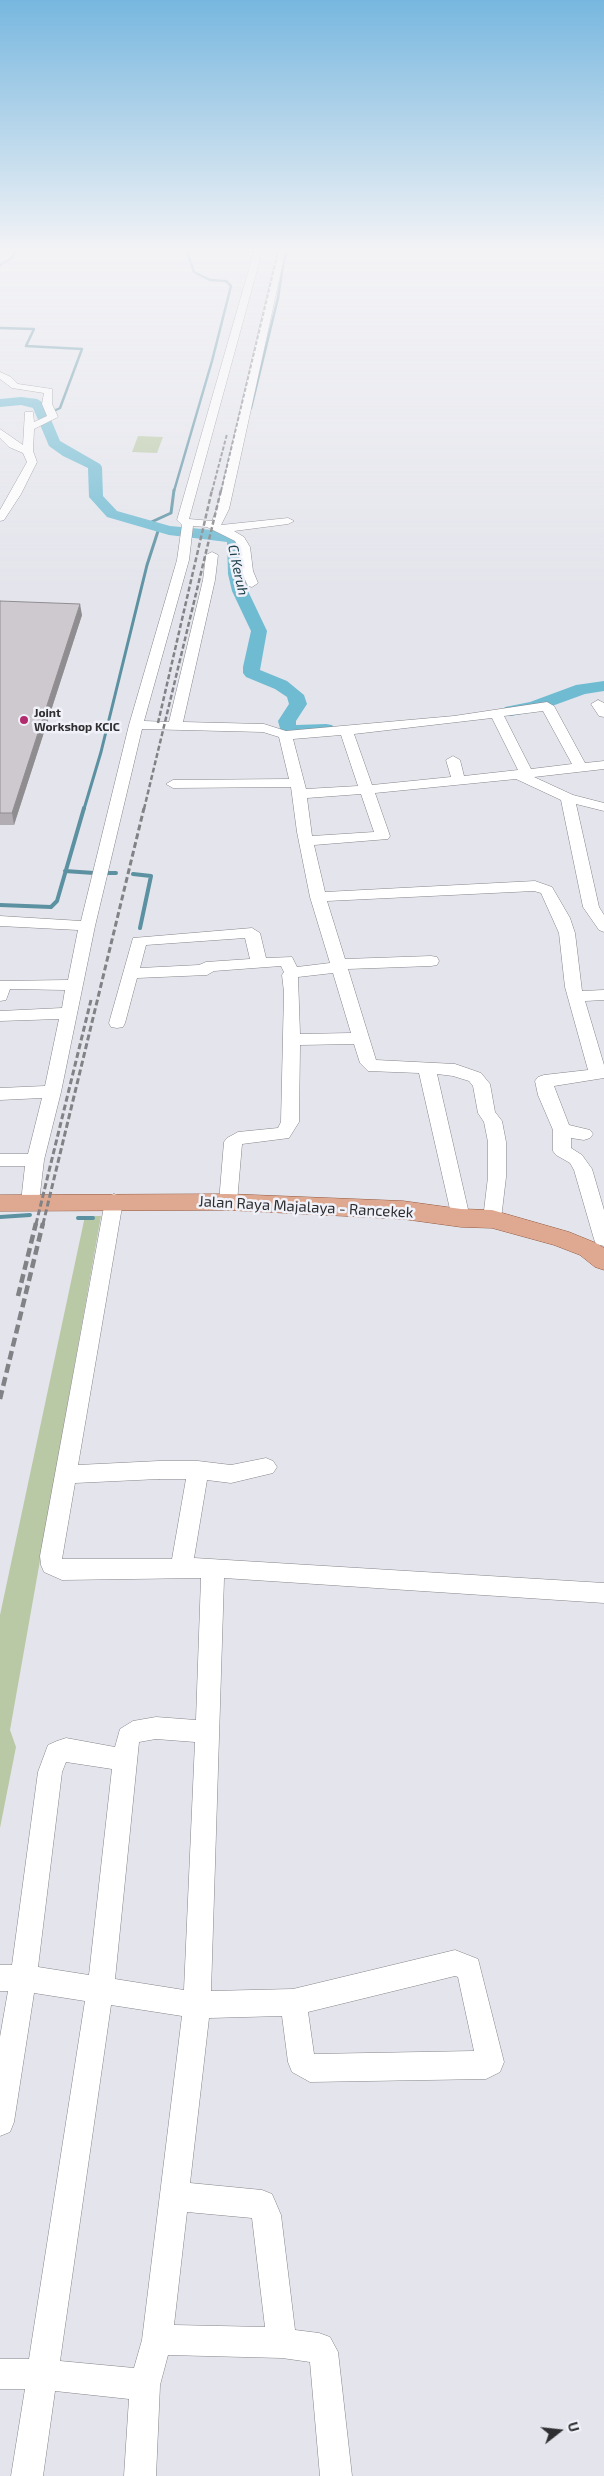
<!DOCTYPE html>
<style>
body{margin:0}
#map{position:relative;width:604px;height:2476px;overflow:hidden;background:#e4e5ec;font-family:"Exo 2",sans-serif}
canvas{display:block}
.north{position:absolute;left:534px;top:2406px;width:50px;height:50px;-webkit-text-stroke:4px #f1f2f9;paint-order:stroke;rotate:74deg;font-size:14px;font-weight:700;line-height:20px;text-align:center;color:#2f2f32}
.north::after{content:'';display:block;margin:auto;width:18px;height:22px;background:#2f2f32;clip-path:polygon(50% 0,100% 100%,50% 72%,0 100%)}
</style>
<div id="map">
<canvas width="604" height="2476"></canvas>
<div class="north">U</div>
</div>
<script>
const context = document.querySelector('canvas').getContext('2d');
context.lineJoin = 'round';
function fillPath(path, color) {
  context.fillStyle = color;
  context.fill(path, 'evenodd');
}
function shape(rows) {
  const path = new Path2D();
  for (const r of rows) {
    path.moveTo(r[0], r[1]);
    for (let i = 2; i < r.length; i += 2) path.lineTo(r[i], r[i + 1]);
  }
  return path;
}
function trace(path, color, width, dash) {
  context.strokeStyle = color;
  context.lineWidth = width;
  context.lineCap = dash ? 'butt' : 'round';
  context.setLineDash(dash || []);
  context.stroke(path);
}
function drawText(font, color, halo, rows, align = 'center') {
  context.font = font + ' "Exo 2",sans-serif';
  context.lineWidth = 5;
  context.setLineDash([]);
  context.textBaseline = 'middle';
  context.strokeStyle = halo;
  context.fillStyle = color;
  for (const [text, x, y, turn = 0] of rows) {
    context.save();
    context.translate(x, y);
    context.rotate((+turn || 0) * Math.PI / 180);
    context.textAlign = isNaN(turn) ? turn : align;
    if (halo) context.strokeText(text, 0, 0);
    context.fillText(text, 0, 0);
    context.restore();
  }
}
fillPath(shape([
 [138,436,163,437,157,453,132,452],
 [85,1216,101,1216,10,1730,16,1747,0,1828,0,1615]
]), '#bac9a5');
trace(shape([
 [0,265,12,258,17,248],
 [0,328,34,329,26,346,82,349,60,408,56,410],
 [251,408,278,298,284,259,290,248],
 [174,491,212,361,231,286,226,281,210,280,194,272,187,252,189,248]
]), '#5c91a2', 2.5);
trace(shape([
 [147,524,171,513,174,490],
 [84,809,101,752,147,565,159,528]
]), '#5c91a2', 3);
trace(shape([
 [65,871,94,873],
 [108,873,116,873],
 [133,874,151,876,140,928],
 [0,905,51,907,57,901,84,808],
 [0,1217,30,1215],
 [78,1218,93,1218]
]), '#5c91a2', 4);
fillPath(shape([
 [21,397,37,399,44,403,60,441,100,464,102,467,103,496,117,511,170,526,223,531,239,536,244,546,244,574,248,591,267,631,260,670,287,681,304,695,307,704,296,721,296,725,326,724,332,725,335,729,332,733,296,736,281,732,278,721,289,704,287,697,275,689,246,677,243,673,243,667,251,631,232,591,228,574,227,542,169,535,107,517,89,497,88,468,63,456,49,446,33,408,21,405,0,407,0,399,21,397],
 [604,681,604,691,585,694,541,710,511,716,505,715,502,711,505,707,530,702,576,685,604,681]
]), '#6fbbd2');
const minor = shape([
 [255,248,263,248,189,519,212,521,217,509,278,248,286,248,239,464,229,509,221,525,288,518,294,521,288,524,234,531,244,537,250,547,253,571,258,583,252,587,248,586,241,571,238,547,235,541,207,527,193,526,189,560,144,721,169,722,203,580,206,555,212,552,218,555,215,580,183,722,264,724,286,731,454,716,547,702,554,706,585,763,604,761,604,769,534,777,573,795,604,803,604,811,576,804,599,907,604,915,604,932,599,930,583,907,561,800,516,779,375,793,390,836,388,839,314,845,325,892,535,881,552,887,570,918,575,933,582,991,604,990,604,1000,585,1001,604,1065,604,1078,554,1086,569,1125,590,1130,593,1134,590,1138,584,1140,571,1138,571,1148,582,1155,592,1169,604,1210,604,1246,596,1244,594,1239,574,1170,570,1163,556,1155,553,1151,553,1130,538,1095,535,1081,538,1077,544,1075,588,1070,565,987,559,933,541,893,534,891,327,901,345,959,431,956,437,957,439,961,437,965,431,966,348,969,376,1060,455,1064,481,1073,490,1084,495,1112,502,1121,506,1142,506,1177,501,1219,499,1224,492,1226,485,1224,483,1219,488,1177,488,1142,484,1122,478,1113,473,1086,469,1081,453,1076,437,1074,470,1218,468,1223,461,1225,454,1223,452,1218,419,1073,368,1071,360,1063,354,1044,300,1045,299,1122,289,1138,242,1144,237,1202,234,1207,228,1209,222,1207,219,1202,224,1142,227,1138,238,1132,278,1128,281,1122,284,992,282,975,284,972,281,966,214,971,207,975,137,978,125,1023,123,1027,117,1028,111,1027,109,1023,133,938,252,928,260,933,266,958,292,957,297,967,330,963,310,897,297,832,291,787,173,788,166,784,173,780,289,779,279,737,263,732,142,729,95,926,61,1092,44,1160,39,1202,36,1207,30,1209,24,1207,21,1202,25,1166,0,1166,0,1154,28,1154,42,1098,0,1100,0,1088,45,1086,59,1019,0,1021,0,1011,62,1008,65,990,10,989,6,1000,0,1001,0,981,68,980,78,930,0,926,0,916,81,921,129,725,177,560,182,525,177,520,255,248],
 [543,711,572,764,531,769,504,716,543,711],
 [492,718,518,770,464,776,460,760,453,756,446,760,451,777,372,785,354,734,492,718],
 [341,735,358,786,306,789,293,739,341,735],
 [361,794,374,832,312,836,307,798,361,794],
 [245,938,250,959,206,962,199,965,140,968,146,945,245,938],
 [333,973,351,1033,300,1034,298,977,333,973],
 [0,372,11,377,18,384,52,389,52,404,58,417,34,429,33,451,37,462,21,494,4,520,0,521,0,510,27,462,23,453,9,447,0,438,0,429,23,445,25,412,33,412,34,422,47,416,42,404,44,393,12,388,0,379,0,372],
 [598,700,604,703,604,717,599,716,591,704,598,700],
 [114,1194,120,1196,123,1201,78,1465,159,1461,198,1461,231,1465,266,1458,273,1461,277,1467,273,1473,231,1483,207,1480,194,1558,604,1583,604,1603,224,1578,211,1991,293,1989,455,1950,478,1959,504,2062,500,2072,486,2079,310,2082,292,2072,288,2062,282,2016,209,2018,190,2183,262,2190,272,2194,281,2215,295,2330,319,2333,330,2337,338,2352,352,2476,320,2476,310,2362,282,2358,168,2355,160,2385,156,2476,124,2476,129,2399,55,2391,43,2476,11,2476,25,2389,0,2389,0,2359,29,2359,85,2001,34,1993,14,2122,10,2132,0,2136,0,2037,8,1991,0,1991,0,1965,12,1965,38,1772,48,1745,57,1741,66,1738,115,1747,120,1729,133,1721,156,1717,196,1720,201,1578,62,1580,44,1572,41,1565,40,1556,105,1201,108,1196,114,1194],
 [159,1479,186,1479,172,1559,62,1559,75,1483,159,1479],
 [156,1739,195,1742,184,1990,115,1979,139,1742,156,1739],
 [66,1762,112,1769,89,1975,38,1967,62,1772,66,1762],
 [455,1976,458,1977,474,2051,314,2054,308,2012,455,1976],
 [111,2005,182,2016,142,2340,134,2368,60,2361,111,2005],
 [187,2212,252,2218,265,2327,174,2325,187,2212]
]);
const major = shape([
 [228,1194,403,1201,461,1209,492,1210,569,1232,596,1243,604,1248,604,1270,595,1267,580,1255,554,1245,492,1228,461,1227,403,1219,228,1210,0,1211,0,1195,228,1194]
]);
trace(minor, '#85858b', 1);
trace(major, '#935940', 1);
fillPath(minor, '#fff');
fillPath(major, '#dfa991');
trace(shape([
 [212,491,227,434],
 [221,491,279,248]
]), '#818286', 2, [4, 2]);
trace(shape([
 [158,723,212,490],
 [144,809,221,490]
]), '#818286', 2.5, [5, 2.5]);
trace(shape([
 [36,1224,91,1000],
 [43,1224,144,808]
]), '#818286', 3, [6, 3]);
trace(shape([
 [18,1296,36,1223],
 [0,1399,43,1223]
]), '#818286', 4.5, [9, 4.5]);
fillPath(shape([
 [0,601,82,615,14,825,0,825]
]), '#b1adb2');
fillPath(shape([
 [80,604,82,615,14,825,12,813]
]), '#908d91');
const building = shape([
 [0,601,80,604,12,813,0,813,0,601]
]);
fillPath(building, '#cec9cf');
trace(building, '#908d91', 1);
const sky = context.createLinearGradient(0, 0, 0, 594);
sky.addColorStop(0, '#77b7df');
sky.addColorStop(0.42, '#f3f3f6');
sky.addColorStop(1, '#f3f3f600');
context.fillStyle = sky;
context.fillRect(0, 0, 604, 594);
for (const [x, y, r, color] of [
 [24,720,5,"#b22b6f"]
]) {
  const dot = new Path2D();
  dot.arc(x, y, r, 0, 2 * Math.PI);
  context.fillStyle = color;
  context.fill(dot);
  trace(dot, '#f1f2f9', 2);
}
drawText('bold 12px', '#2f2f32', '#f1f2f9', [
 ["Joint",34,713],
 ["Workshop KCIC",34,727]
], 'left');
drawText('italic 14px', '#1d414c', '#f1f2f9', [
 ["Ci Keruh",238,570,78]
]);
drawText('15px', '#2f2f32', '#f1f2f9', [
 ["Jalan Raya Majalaya - Rancekek",306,1207,3]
]);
</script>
